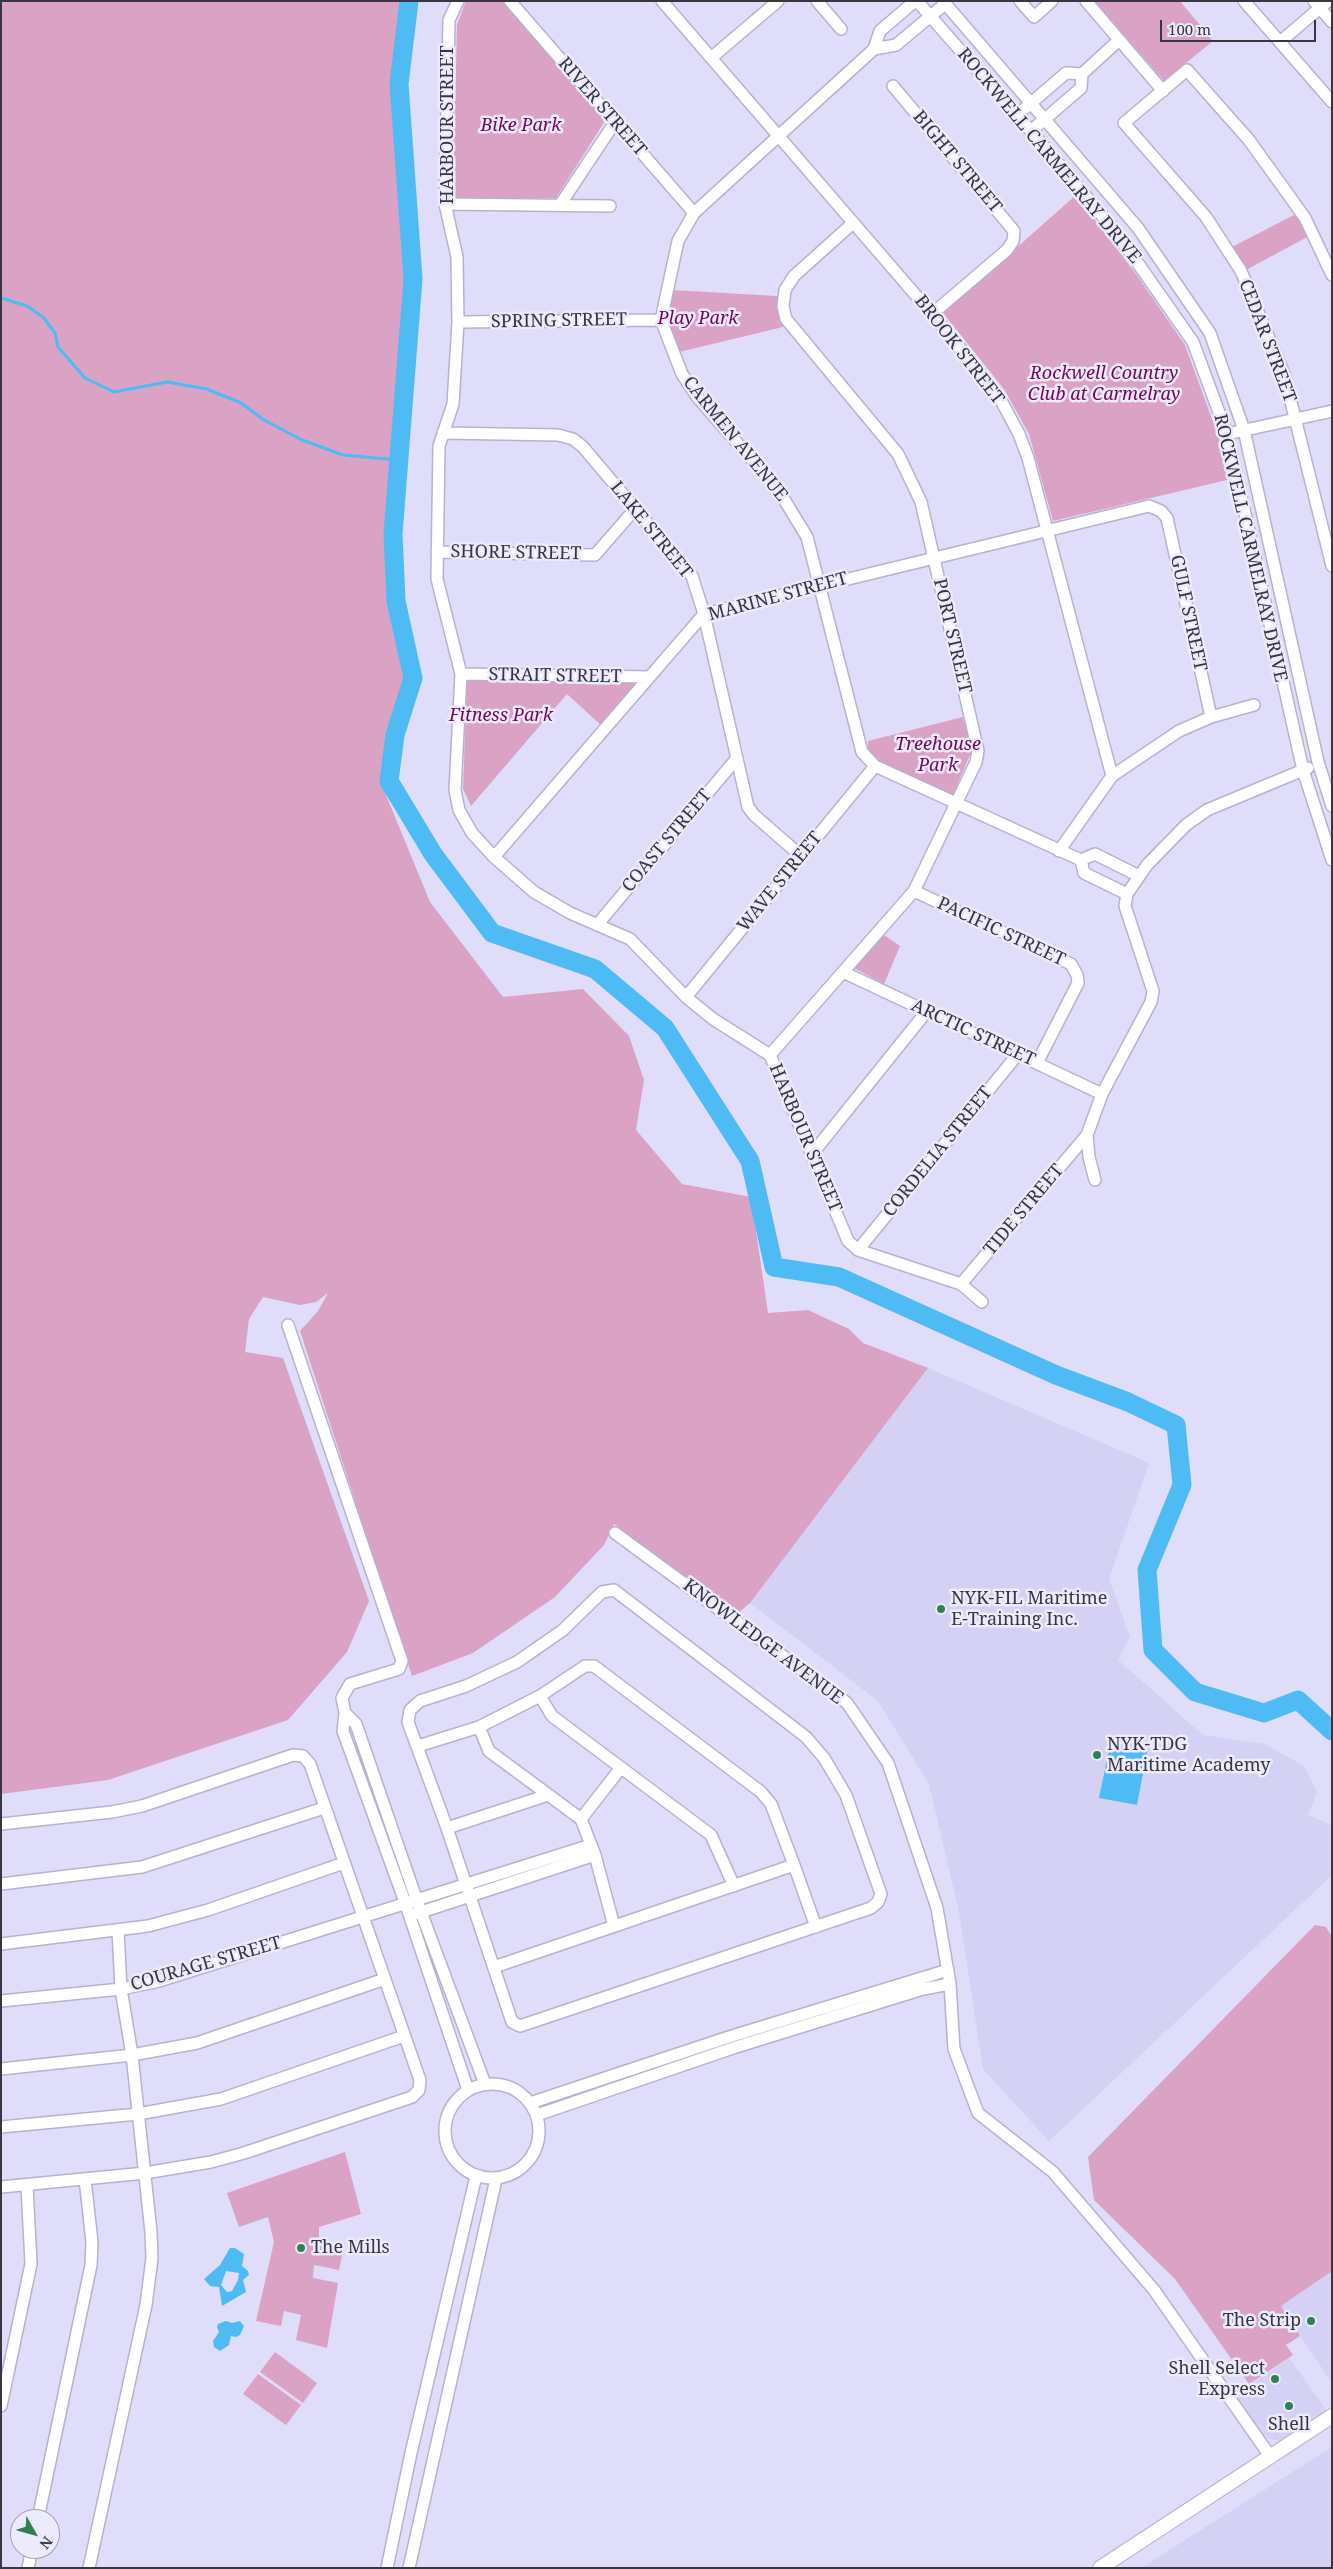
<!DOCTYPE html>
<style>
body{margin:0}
#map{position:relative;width:1333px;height:2569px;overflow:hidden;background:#dfddf9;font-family:"Noto Serif",serif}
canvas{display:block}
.frame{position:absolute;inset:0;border:2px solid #373641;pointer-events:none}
.north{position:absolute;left:10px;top:2509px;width:50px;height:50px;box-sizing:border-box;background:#ecebfc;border:1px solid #a4a3b1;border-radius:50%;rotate:128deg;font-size:14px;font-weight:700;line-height:20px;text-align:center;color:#373641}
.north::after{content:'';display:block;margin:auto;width:18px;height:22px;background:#2e8153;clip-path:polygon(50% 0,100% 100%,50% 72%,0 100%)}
.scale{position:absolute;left:1160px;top:20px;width:156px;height:22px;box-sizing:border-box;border:2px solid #373641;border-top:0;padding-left:6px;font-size:15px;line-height:18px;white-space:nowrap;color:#373641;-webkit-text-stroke:4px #ecebfc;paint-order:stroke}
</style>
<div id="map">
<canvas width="1333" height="2569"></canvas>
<div class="frame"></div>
<div class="north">N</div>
<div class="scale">100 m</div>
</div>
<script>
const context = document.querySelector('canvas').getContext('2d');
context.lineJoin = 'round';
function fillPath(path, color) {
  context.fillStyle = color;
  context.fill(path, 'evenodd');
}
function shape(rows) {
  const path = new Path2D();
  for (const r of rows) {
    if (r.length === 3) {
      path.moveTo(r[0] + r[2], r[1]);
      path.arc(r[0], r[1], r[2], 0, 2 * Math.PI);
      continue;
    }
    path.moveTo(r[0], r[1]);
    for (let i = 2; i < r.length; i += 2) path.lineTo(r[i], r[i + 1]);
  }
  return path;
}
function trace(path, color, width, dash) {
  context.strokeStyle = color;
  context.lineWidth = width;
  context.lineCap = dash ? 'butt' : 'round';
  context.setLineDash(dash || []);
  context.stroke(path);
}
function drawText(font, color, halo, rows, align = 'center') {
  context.font = font + ' "Noto Serif",serif';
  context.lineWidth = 5;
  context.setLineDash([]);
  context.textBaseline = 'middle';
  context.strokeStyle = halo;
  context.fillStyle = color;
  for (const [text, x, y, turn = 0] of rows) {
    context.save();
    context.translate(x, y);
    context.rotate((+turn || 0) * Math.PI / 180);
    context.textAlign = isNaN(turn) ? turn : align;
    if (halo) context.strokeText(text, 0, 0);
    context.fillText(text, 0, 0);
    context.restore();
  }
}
fillPath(shape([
 [928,1368,1149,1463,1109,1579,1130,1637,1118,1660,1203,1735,1264,1744,1304,1766,1317,1792,1308,1815,1332,1825,1332,1875,1049,2141,983,2069,959,1912,929,1784,878,1701,750,1603],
 [1332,2271,1332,2383,1280,2306],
 [1289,2358,1328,2412,1284,2442,1270,2439,1262,2434,1234,2396],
 [1332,2447,1332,2568,1141,2568]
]), '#d4d1f4');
fillPath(shape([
 [1,1,409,1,399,84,413,279,393,534,396,601,413,678,395,735,386,795,430,902,503,997,583,989,629,1036,644,1080,636,1130,682,1184,751,1197,768,1313,808,1310,849,1329,863,1343,928,1368,750,1603,737,1614,614,1524,604,1545,555,1597,473,1653,412,1676,300,1331,318,1311,328,1293,316,1302,300,1305,263,1297,249,1319,245,1352,283,1358,369,1601,347,1652,288,1720,108,1780,1,1794],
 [466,1,502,1,605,121,556,198,453,198,457,25],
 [1094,1,1180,1,1213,41,1164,81],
 [1076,195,1136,274,1185,345,1219,438,1227,480,1053,521,1029,434,1004,389,943,313],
 [1296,214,1309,236,1246,270,1232,247],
 [671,290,777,296,783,327,679,352,667,321],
 [643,680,602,726,567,694,471,806,463,789,467,681],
 [963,717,972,750,952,797,881,762,868,751,868,741],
 [884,935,900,946,884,984,854,968],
 [1315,1925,1326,1927,1332,1937,1332,2271,1281,2306,1300,2336,1286,2345,1293,2355,1249,2384,1175,2279,1094,2200,1088,2157],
 [345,2152,361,2214,319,2227,319,2245,343,2251,339,2270,314,2265,313,2278,338,2283,327,2348,296,2340,301,2315,284,2311,281,2326,256,2321,274,2242,268,2217,239,2227,227,2193],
 [275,2352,317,2383,303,2403,260,2372],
 [258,2374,301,2405,286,2425,243,2394]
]), '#daa2c4');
fillPath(shape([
 [1110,1745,1147,1752,1137,1805,1099,1798],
 [230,2248,235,2248,244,2254,242,2266,248,2271,249,2275,243,2280,246,2292,222,2306,219,2287,210,2286,204,2279,220,2265],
 [226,2271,239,2273,238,2280,232,2291,227,2292,221,2285],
 [226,2321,232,2323,240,2321,244,2326,240,2335,236,2337,231,2336,229,2345,220,2351,214,2347,213,2341,219,2332,217,2327,218,2324]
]), '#4ebbf5');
trace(shape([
 [1,298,27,306,44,318,55,333,58,347,85,378,114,392,167,382,207,389,241,403,264,420,302,440,343,455,398,460]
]), '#4ebbf5', 3);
trace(shape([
 [409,1,399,84,413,279,393,534,396,601,413,678,395,735,389,781,433,854,492,933,595,969,665,1028,750,1161,774,1267,839,1277,1056,1375,1128,1402,1176,1425,1182,1485,1147,1570,1153,1650,1195,1692,1264,1713,1298,1700,1332,1731]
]), '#4ebbf5', 19);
const minor = shape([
 [458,1,449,20,445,204,457,257,458,322,453,404,439,446,437,579,461,674,455,790,459,810,472,833,494,857,534,892,570,913,630,939,686,997,713,1019,770,1055,848,1241,858,1250,961,1284,982,1302],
 [510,1,694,213],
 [662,1,932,314,997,393,1019,434,1028,458,1112,776],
 [817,1,841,29],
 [915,1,880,31,874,49,694,213,678,241,661,320,682,374,698,398,779,491,807,537,862,752,875,766,1081,860,1095,854,1139,876],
 [917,1,1031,131,1116,232,1193,342,1227,434,1303,770,1332,860],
 [943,1,1138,228,1210,333,1244,430,1318,762,1332,806],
 [1020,1,1034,17,1052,1],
 [1086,1,1163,91],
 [1244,1,1332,102],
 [1314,1,1332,22],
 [1280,42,1328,1],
 [874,49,896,45,945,4],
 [711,58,778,1],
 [893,86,1014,231,1013,241,1007,250,932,314],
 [1017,115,1066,73,1082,74],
 [1031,131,1081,88,1082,74,1119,40],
 [445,204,610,206],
 [560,205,615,122],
 [1332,275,1305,218,1249,140,1187,70,1124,123,1206,217,1241,271,1284,374,1332,566],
 [458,322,661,320],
 [443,433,558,435,573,439,583,447,692,576,704,614,748,807,754,815,801,856],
 [1227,434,1332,411],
 [437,552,595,555,635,509],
 [461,674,649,677],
 [1059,851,1112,776,1179,731,1211,717,1254,705],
 [494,857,704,614,1149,506,1161,511,1167,518,1211,717],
 [1081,860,1084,873,1127,894],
 [914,891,1071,964,1077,975,1078,983,1037,1063],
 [597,925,737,758],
 [843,972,1102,1094],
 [686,997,875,766],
 [770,1055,914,891,976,762,978,751,921,502,911,481,898,454,786,319,783,306,785,290,794,276,853,223],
 [812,1154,927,1011],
 [1095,1180,1089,1157,1087,1135,1102,1094,1151,1002,1153,991,1125,906,1127,894,1147,865,1186,825,1207,810,1308,768],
 [858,1250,1018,1054],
 [961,1284,1087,1135],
 [288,1325,402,1661,399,1669,350,1684,342,1698,345,1713,343,1731,405,1902,468,2090],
 [615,1533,847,1703,888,1763,937,1908,950,1984,954,2049,978,2113,1053,2172,1154,2290,1270,2456],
 [614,1590,806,1737,824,1758,846,1795,881,1894,878,1902,871,1908,520,2026,512,2022,447,1828,408,1722,410,1710,420,1701,466,1686,517,1662,563,1630,602,1592,614,1590],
 [540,1696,552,1716,711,1835,734,1886],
 [345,1713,356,1724,417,1901,485,2084],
 [479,1727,489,1751,581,1819,595,1855,614,1926],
 [418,1746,479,1727,540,1696,585,1666,594,1666,761,1792,771,1804,794,1865,494,1967],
 [581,1819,620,1769],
 [1,1824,112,1812,142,1806,293,1755,303,1756,310,1764,420,2080,419,2090,412,2097,244,2153,211,2162,145,2173,1,2187],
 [447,1828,548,1795],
 [794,1865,816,1927],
 [1,1884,142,1867,324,1808],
 [415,1914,595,1855],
 [1,1944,148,1926,208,1910,344,1863],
 [1,2001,121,1989,159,1981,591,1845],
 [1,2069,132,2055,197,2043,385,1979],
 [492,2131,47],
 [530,2103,732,2036,948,1970],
 [537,2115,736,2047,923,1989,950,1984],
 [1,2127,138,2114,221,2099,404,2036],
 [1,2406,31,2264,27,2185],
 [38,2519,91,2265,92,2242,85,2179],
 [28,2568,32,2549],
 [89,2568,146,2305,152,2258,151,2232,132,2055,121,1989,118,1930],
 [387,2568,411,2453,476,2176],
 [409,2568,496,2179]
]);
const tertiary = shape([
 [1100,2568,1332,2416]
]);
trace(minor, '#b5b3ce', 14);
trace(tertiary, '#b5b3ce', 16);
trace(minor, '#fff', 11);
trace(tertiary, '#fff', 14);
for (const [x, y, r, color] of [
 [941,1609,5,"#2e8153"],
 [1097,1755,5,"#2e8153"],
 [301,2248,5,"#2e8153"],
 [1311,2321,5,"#2e8153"],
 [1275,2379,5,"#2e8153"],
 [1289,2406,5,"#2e8153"]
]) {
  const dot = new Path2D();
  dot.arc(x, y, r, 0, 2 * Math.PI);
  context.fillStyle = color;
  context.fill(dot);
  trace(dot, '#ecebfc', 2);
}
drawText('18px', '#373641', '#ecebfc', [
 ["RIVER STREET",602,107,49],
 ["HARBOUR STREET",448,125,-90],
 ["ROCKWELL CARMELRAY DRIVE",1049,156,50],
 ["BIGHT STREET",957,162,50],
 ["SPRING STREET",559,321,-1],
 ["CEDAR STREET",1267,341,69],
 ["BROOK STREET",959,350,52],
 ["CARMEN AVENUE",735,439,51],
 ["LAKE STREET",651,530,51],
 ["ROCKWELL CARMELRAY DRIVE",1250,548,77],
 ["SHORE STREET",516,553,1],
 ["MARINE STREET",778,597,-15],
 ["GULF STREET",1188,613,78],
 ["PORT STREET",952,636,77],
 ["STRAIT STREET",555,676,1],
 ["COAST STREET",667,841,-50],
 ["WAVE STREET",780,882,-51],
 ["PACIFIC STREET",1001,932,25],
 ["ARCTIC STREET",973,1033,25],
 ["HARBOUR STREET",805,1138,67],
 ["CORDELIA STREET",938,1152,-51],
 ["TIDE STREET",1024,1210,-50],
 ["KNOWLEDGE AVENUE",763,1642,37],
 ["COURAGE STREET",206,1964,-16]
]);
drawText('italic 18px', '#750559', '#ecebfc', [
 ["Bike Park",521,126],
 ["Play Park",698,319],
 ["Rockwell Country",1104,374],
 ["Club at Carmelray",1104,395],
 ["Fitness Park",501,716],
 ["Treehouse",938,745],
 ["Park",938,766]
]);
drawText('18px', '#373641', '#ecebfc', [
 ["NYK-FIL Maritime",951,1599],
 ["E-Training Inc.",951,1620],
 ["NYK-TDG",1107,1745],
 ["Maritime Academy",1107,1766],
 ["The Mills",311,2248],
 ["The Strip",1301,2321,"right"],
 ["Shell Select",1265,2369,"right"],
 ["Express",1265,2390,"right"],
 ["Shell",1289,2425,"center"]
], 'left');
</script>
